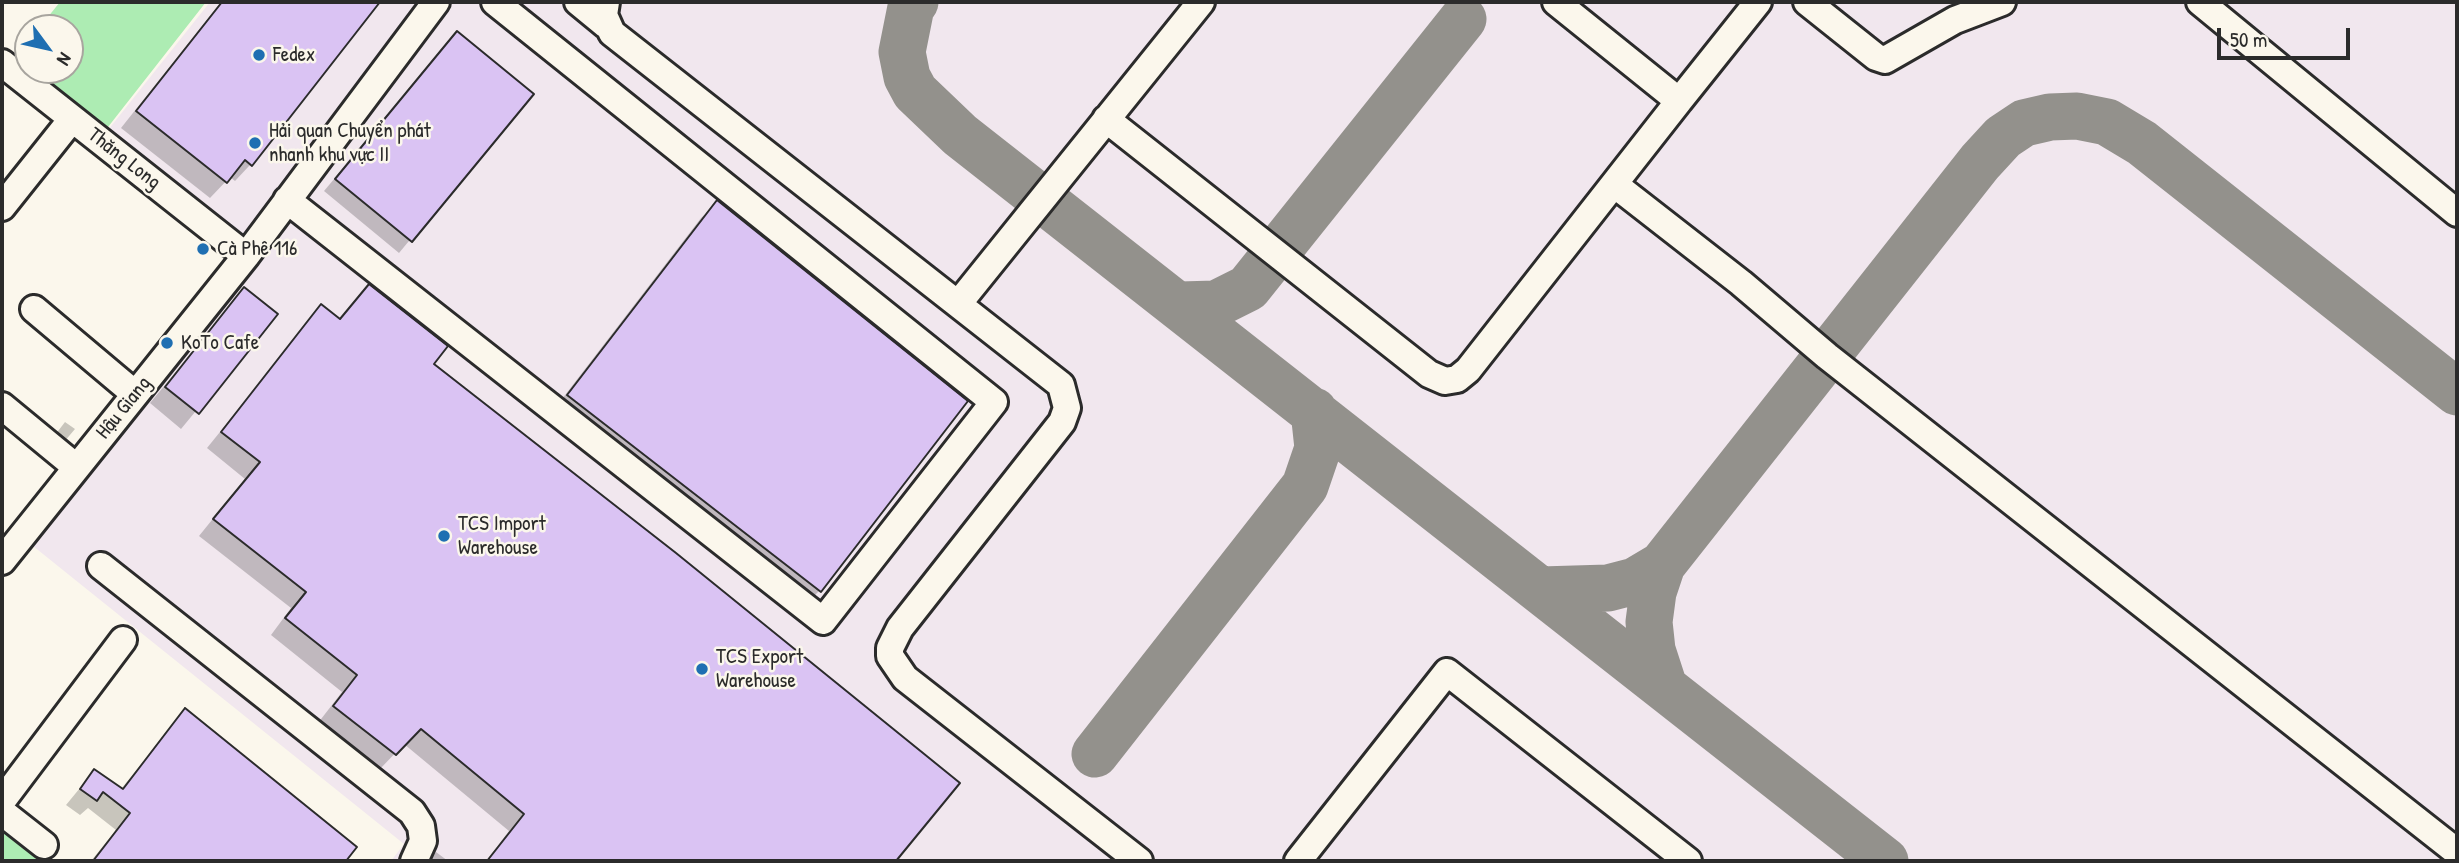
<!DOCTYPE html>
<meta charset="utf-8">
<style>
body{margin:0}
#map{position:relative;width:2459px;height:863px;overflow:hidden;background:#fbf7ec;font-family:"Patrick Hand",sans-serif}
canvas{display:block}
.frame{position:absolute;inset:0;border:4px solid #2b2b2b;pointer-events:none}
.north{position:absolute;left:14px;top:14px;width:70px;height:70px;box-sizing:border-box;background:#fbf7ec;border:2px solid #a8a59f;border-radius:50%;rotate:123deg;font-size:19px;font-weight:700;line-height:28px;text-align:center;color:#2b2b2b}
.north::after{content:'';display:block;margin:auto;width:24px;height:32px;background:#1f6fb2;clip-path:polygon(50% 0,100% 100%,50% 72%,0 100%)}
.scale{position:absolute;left:2217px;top:28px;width:133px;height:32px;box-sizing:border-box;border:4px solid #2b2b2b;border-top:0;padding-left:9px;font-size:21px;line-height:24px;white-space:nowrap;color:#2b2b2b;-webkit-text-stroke:5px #fbf7ec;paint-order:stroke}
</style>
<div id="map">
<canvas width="2459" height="863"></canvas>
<div class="frame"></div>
<div class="north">N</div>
<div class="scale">50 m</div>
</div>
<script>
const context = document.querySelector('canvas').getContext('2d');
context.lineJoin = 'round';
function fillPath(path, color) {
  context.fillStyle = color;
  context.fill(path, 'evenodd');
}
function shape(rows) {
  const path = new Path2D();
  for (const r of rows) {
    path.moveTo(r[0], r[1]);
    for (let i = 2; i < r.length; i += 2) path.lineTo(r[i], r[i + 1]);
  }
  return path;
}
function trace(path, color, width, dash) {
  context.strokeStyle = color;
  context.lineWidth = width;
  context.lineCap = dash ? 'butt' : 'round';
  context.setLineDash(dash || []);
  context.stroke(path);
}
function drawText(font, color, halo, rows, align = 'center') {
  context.font = font + ' "Patrick Hand",sans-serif';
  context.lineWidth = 5;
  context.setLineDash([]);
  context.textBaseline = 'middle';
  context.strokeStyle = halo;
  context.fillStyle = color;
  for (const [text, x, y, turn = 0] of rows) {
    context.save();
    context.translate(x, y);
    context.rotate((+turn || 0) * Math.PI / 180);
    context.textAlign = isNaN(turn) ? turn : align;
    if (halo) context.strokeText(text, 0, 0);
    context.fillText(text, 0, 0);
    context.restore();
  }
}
fillPath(shape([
 [210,2,2457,2,2457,861,391,861,404,844,33,546,267,252,108,130]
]), '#f1e7ee');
fillPath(shape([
 [60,2,206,2,108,127,35,70,70,70,70,28,39,28],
 [2,824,50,861,2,861]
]), '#adecb3');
fillPath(shape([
 [221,2,378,2,250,165,235,181,230,177,210,198,121,128],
 [457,33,531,94,399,253,324,191],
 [717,203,819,591,804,606,552,412,701,218],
 [369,287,431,364,957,783,894,861,486,861,509,831,404,744,379,770,318,723,342,692,271,635,291,608,199,536,245,479,207,448,321,307,338,320],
 [245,289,276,314,181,429,150,403],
 [65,422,75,429,64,442,55,435],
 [185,711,355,848,344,861,91,861,116,830,88,808,80,815,66,805,94,771,121,789],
 [436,852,448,861,427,861]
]), '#0003');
trace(shape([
 [915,2,911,7,902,52,907,77,915,92,960,135,1885,861],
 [1180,305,1216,304,1248,288,1463,19],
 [1541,590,1608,588,1635,581,1662,565],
 [1664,687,1652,650,1649,622,1653,592,1662,565,1980,162,2003,137,2024,123,2050,117,2077,116,2107,122,2142,143,2457,392],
 [1095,754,1305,486,1318,448,1314,411]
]), '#93918c', 47);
const building = shape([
 [222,2,380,2,252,166,245,160,227,183,136,111,222,2],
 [457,31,534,94,412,242,335,179,457,31],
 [717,200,968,401,821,592,567,395,717,200],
 [369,284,448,346,434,364,676,553,960,783,896,861,487,861,524,814,421,729,396,755,333,706,357,675,285,618,306,592,213,519,260,462,221,432,321,304,340,319,369,284],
 [244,287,278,314,199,414,165,387,244,287],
 [185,708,357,847,346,861,93,861,130,813,103,792,97,801,80,789,94,769,123,789,185,708]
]);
fillPath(building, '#dac3f3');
trace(building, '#2b2b2b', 2);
const minor = shape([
 [578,2,606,25],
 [606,2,604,15,612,33,1061,385,1067,408,1062,422,900,628,890,648,890,656,905,678,1139,861],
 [1556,2,1679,101,1758,2],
 [1807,2,1876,57,1885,60,1955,20,2002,2],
 [2200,2,2457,213],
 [2,63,246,256],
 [1106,119,1429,374,1445,381,1457,379,1468,370,1679,101],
 [1614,184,1741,283,1827,356,2457,852],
 [287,200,823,621,994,402,495,2],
 [2,207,72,119],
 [958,304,1201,2],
 [34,309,135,394],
 [2,406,76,467],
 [2,561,246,256,436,2],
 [101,566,412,812,421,826,423,841,414,861],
 [2,801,123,640],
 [2,812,44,845],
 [1298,861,1447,672,1688,861]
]);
trace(minor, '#2b2b2b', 32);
trace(minor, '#fbf7ec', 26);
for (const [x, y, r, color] of [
 [259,55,7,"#1f6fb2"],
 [255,143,7,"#1f6fb2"],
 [203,249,7,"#1f6fb2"],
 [167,343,7,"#1f6fb2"],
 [444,536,7,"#1f6fb2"],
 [702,669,7,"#1f6fb2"]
]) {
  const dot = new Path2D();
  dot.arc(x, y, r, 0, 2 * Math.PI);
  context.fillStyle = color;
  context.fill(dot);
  trace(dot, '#fbf7ec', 2.5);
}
drawText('21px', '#2b2b2b', '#fbf7ec', [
 ["Fedex",273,55],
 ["Hải quan Chuyển phát",269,131],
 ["nhanh khu vực II",269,155],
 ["Cà Phê 116",217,249],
 ["KoTo Cafe",181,343],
 ["TCS Import",458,524],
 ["Warehouse",458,548],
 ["TCS Export",716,657],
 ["Warehouse",716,681]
], 'left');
drawText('21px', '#2b2b2b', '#fbf7ec', [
 ["Thăng Long",124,159,38],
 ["Hậu Giang",124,408,-51]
]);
</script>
